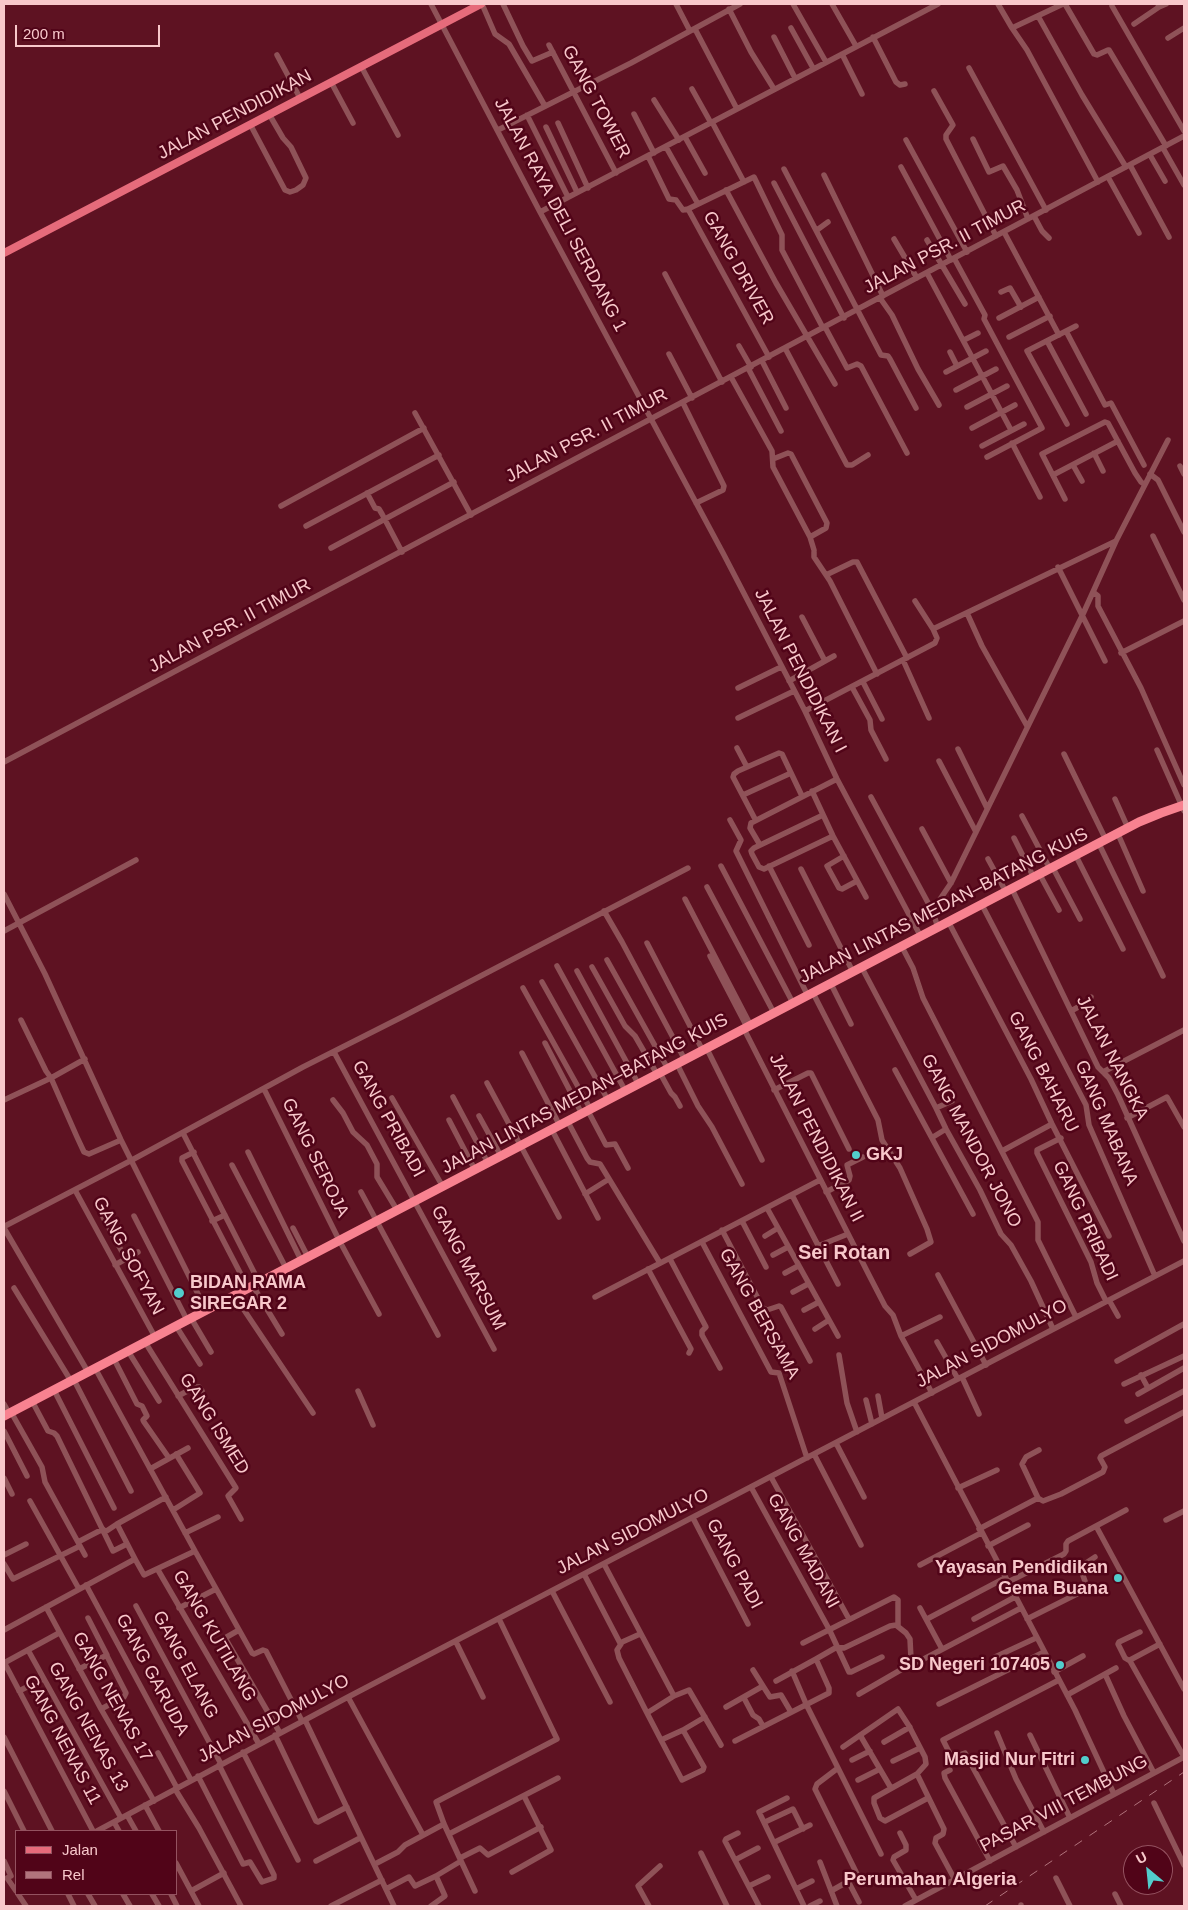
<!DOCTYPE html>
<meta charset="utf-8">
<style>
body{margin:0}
#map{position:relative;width:1188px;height:1910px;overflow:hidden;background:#5e1222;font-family:Arial,sans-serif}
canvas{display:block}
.frame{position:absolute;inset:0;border:5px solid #f8c8cb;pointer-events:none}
.legend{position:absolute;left:15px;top:1830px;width:162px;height:65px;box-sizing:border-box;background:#510418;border:1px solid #945260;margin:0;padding:6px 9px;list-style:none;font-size:15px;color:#f8c8cb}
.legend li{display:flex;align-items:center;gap:10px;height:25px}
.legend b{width:25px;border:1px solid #945260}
.north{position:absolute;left:1123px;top:1845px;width:50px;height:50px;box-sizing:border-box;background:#510418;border:1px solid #945260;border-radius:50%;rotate:332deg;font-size:14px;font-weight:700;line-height:20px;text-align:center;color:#f8c8cb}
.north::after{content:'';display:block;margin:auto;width:18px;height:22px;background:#52cdcc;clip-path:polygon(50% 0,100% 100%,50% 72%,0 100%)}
.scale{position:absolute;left:15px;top:25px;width:145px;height:22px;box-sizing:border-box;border:2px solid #f8c8cb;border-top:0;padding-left:6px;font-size:15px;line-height:18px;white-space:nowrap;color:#f8c8cb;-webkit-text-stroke:4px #510418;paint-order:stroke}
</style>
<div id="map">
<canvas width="1188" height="1910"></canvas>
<div class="frame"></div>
<ul class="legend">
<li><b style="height:6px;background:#e66b7b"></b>Jalan</li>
<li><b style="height:6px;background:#b1747d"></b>Rel</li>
</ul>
<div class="north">U</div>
<div class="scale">200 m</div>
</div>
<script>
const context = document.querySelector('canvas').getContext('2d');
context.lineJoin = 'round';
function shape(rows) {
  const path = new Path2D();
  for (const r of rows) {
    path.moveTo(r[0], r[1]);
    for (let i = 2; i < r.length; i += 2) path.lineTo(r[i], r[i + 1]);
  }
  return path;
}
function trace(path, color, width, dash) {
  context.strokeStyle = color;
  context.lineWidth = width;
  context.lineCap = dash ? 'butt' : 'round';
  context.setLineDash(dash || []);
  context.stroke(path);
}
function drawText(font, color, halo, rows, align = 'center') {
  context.font = font + ' Arial,sans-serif';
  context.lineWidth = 5;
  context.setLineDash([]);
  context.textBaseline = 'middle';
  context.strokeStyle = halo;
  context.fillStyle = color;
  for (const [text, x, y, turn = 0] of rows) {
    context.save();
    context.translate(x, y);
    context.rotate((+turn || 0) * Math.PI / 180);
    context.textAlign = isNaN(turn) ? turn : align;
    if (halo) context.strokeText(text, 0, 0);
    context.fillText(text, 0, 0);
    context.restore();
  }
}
trace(shape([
 [431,4,540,212,723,553,805,711,837,779,921,937],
 [482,4,495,34,509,44,545,106],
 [503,4,523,46,532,61,553,52],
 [676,4,690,31],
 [793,4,826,62],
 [832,4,856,46],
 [998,4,1012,28,1027,50,1098,182],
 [1065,4,1094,54,1097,55,1108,50,1109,50,1166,146],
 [1158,4,1159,7,1166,4],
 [1112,6,1184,131],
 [729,9,751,52,774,89],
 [1038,16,1082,95,1126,167],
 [1134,24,1159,7],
 [791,28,813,68],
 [1012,28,1063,4],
 [695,29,737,109],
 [774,37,795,78],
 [873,37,896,82,900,85,905,84],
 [1168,38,1184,28],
 [549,45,616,173],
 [842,54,862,94],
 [277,55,300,98],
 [361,66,398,135],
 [969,68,1046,210],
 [331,82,353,123],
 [692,89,711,123],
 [934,91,953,125,946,135,946,139,996,236],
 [654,100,679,140],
 [634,114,654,153],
 [527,115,568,197],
 [712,122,744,182],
 [558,123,588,188],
 [250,124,285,190,290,192,296,190,303,185,306,178,291,147,283,138,269,114],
 [546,127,577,192],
 [498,130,631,63,740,4],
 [685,137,705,173],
 [973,139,989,172,1003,166,1017,190,1028,219],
 [906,140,967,252],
 [666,147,698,204],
 [1163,148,1184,185],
 [1150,155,1165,181],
 [648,156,669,199,676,200,683,210,688,209],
 [1130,165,1169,237],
 [901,167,951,260],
 [784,169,881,355,888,356,890,359,916,408],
 [824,175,883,296],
 [1108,177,1139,233],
 [774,183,844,318],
 [726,190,776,283,835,384],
 [688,209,754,177,782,235,782,250,823,328],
 [688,209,769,357],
 [540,212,938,4],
 [1034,216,1042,231,1049,238],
 [817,230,828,222],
 [1004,232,1059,335],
 [894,239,917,278],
 [927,240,965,304],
 [954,258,985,315,984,319,1042,428,987,457],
 [927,273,1011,430],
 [665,274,722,382],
 [1001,292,1010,288,1021,307],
 [880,298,892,315,918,369,939,405],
 [999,318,1039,297],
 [825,327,847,368,857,364,861,366,907,453],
 [1066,331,1105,405,1111,403,1144,465],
 [1009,337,1050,316],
 [964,340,978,333],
 [1047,341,1086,414],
 [739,346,751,367],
 [785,348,847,465,852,465,868,455],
 [950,352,957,366],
 [669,354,692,398],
 [762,361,786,408],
 [748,368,781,431],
 [946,372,986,351],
 [731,377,772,451,773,467,810,537,814,550],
 [956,390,996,369],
 [683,403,724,486,723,490,696,503],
 [967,407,1007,386],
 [415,413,471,515],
 [1067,424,1027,351,1076,326],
 [972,428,1015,405],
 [1012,443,1040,497],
 [982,446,1024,424],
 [1094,453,1103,471],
 [773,459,788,453,791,454,827,523,826,528,810,537],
 [1073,465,1082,481],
 [1180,466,1184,474],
 [1150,474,1158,480,1184,532],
 [1053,475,1118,441],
 [367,493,375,508,379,509,382,514,402,552],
 [1065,499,1042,454,1105,422,1108,423,1135,473,1141,482,1144,484],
 [281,506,424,428],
 [306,526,439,455],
 [1153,536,1184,600],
 [331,548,454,482],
 [814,552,814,557,830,581,877,674],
 [1058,567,1105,661],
 [826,575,853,562,857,562,907,658],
 [1093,592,1098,596,1098,606,1141,688,1184,785],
 [915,601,933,629],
 [967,613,982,646,1027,726],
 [802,617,825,661],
 [1121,653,1184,621],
 [903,660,929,718],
 [789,681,834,656],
 [863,682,882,719],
 [852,687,870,720,871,730,886,759],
 [738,688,781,667],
 [805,711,935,643,937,638,933,629,1116,541,1168,440],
 [738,718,794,691],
 [737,748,747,767],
 [958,749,987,808],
 [1157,750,1184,811],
 [1064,754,1106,840],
 [939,761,976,832],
 [4,762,1184,136],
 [812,791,833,836,866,897],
 [743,795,791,773],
 [871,797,933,912,938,928],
 [1115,799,1128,828],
 [823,815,754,848,751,851,752,854,759,867,764,869,833,836],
 [1022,816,1050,869],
 [755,819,733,777,734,774,738,771,779,753,782,754,802,796],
 [730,820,741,840,736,851,808,996],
 [922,829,951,883],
 [1118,834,1143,891],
 [1014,838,1034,878],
 [1099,844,1163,976],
 [760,845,750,828,751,823,837,779],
 [844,856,827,866,839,888,842,889,857,881],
 [1076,856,1123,949],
 [988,859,1006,892],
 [721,866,793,1003],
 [769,866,809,945],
 [1053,868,1080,919],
 [801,869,853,972],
 [1040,875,1059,910],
 [707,887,774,1013],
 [1012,889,1098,1067,1109,1078,1118,1095,1184,1241],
 [4,894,45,974,121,1140,206,1310],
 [685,899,751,1026],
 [982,905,1086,1105,1089,1125,1155,1276],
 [604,911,622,942,685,1060],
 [932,911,951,883,1083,614,1116,541],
 [949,923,1031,1079,1052,1124,1109,1236],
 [4,931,136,860],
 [647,943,703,1051],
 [902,947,913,968,923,998,1035,1216,1038,1222,1038,1240,1076,1317],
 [710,956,747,1027],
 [607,960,668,1069],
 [557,966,626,1092],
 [592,967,625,1026,635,1036,657,1074],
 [862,968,936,1108,946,1129,980,1190,1001,1234,1011,1245,1031,1281,1053,1329],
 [577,971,639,1085],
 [542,982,608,1100],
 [831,984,851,1024],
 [523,988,591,1110],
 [813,993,878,1120,882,1140,900,1168,927,1229,931,1242,910,1254],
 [1071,1011,1089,1001,1091,997],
 [744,1029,869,1275,885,1306,893,1315,901,1336,932,1393],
 [545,1043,582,1114],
 [707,1049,762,1160],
 [334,1052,494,1349],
 [522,1053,560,1126],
 [85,1059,51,1078,77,1137,84,1152,89,1154,121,1140],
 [677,1064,698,1106,712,1127,742,1184],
 [895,1070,973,1214],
 [1103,1072,1184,1030],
 [660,1073,671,1093,675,1097,680,1106],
 [487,1083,559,1217],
 [264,1089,339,1240,379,1314],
 [774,1090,808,1073,811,1073,849,1149],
 [453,1097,488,1163],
 [392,1098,443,1187],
 [4,1100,51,1078,46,1071,21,1020],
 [333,1100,343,1113,353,1132,367,1145,377,1164,377,1177,397,1210],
 [936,1108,952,1101],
 [588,1111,606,1145,615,1144,628,1168],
 [479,1116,501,1156],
 [1127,1118,1167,1097,1184,1127],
 [449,1120,475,1170],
 [568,1122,587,1158,590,1162,600,1164,660,1263],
 [552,1130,598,1218],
 [183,1133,259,1282],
 [933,1137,946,1129],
 [1061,1138,1037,1150,1037,1153,1091,1262,1097,1283,1106,1301],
 [1002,1151,1052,1124],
 [194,1152,182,1158,182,1161,248,1288],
 [248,1152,301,1260],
 [232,1165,286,1268],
 [75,1190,155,1337],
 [361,1192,438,1335],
 [826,1192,849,1180,850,1176,847,1165,863,1157],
 [585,1194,609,1179],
 [792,1195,838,1284],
 [767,1208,838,1336],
 [134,1216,187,1320],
 [103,1217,126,1259],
 [212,1221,225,1215],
 [742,1221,766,1267],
 [4,1228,5,1226,132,1160,303,1067,402,1017,688,868],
 [4,1228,88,1372],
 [293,1228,308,1257],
 [722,1230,763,1308,767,1310,779,1306,781,1307,810,1361],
 [765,1236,778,1228],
 [702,1242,771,1372,779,1373,807,1458],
 [818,1246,848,1234],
 [773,1255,788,1247],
 [670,1259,706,1327,702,1331,702,1335,720,1368],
 [115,1265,138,1252],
 [648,1269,691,1349,689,1353],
 [785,1273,798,1266],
 [938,1275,986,1365],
 [253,1286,282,1334],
 [14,1288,71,1381],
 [793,1292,808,1284],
 [234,1295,313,1413],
 [595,1297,820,1180],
 [1109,1300,1118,1316],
 [764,1309,767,1318,781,1344],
 [804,1310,819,1302],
 [191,1318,211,1352],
 [176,1326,200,1364],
 [815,1329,829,1320],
 [901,1336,940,1317],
 [145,1342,236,1488,228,1496,241,1519],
 [937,1342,958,1379],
 [128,1351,159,1401],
 [839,1355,847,1403,857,1432],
 [114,1359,137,1404,142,1406,147,1416,143,1420,144,1422,169,1458],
 [1117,1361,1184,1324],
 [1141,1375,1148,1388],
 [962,1377,979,1414],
 [74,1380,131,1491],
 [1124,1384,1184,1356],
 [54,1390,114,1508],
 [358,1391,373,1425],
 [1138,1394,1184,1368],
 [178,1396,195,1387,199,1387,202,1391],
 [878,1396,882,1418],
 [866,1400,872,1424],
 [32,1401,48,1431,54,1433,57,1436,113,1551,127,1544],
 [914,1402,1075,1710,1114,1794],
 [4,1404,9,1413],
 [11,1412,42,1467,45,1482,85,1555],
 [1127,1421,1184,1391],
 [4,1431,27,1476],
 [836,1443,864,1497],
 [1039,1450,1026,1457,1022,1464,1038,1498,1043,1501,1061,1494,1103,1472,1105,1467,1100,1458,1101,1456,1184,1412],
 [814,1454,861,1545],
 [150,1469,188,1448],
 [771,1477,849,1619],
 [4,1478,12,1494],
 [751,1487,829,1629,849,1672,851,1672,882,1657],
 [958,1488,997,1470],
 [30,1501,79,1589],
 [173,1510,200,1493,176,1454],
 [693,1518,748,1624],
 [1166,1520,1184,1511],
 [1096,1526,1184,1689],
 [979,1529,1038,1498],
 [105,1532,117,1524],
 [185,1533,218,1517],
 [78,1542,103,1529],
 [988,1546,1028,1525],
 [195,1551,252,1653,254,1654,263,1650,266,1651,302,1721],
 [4,1555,26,1544],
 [135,1559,117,1524,166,1497],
 [4,1564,13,1579,80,1546],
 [604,1564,674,1696],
 [920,1565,981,1533],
 [158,1570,259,1744],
 [584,1574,620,1643,640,1634],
 [1008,1582,1064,1554,1066,1551,1066,1544,1068,1541,1126,1510],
 [86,1585,191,1780],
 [552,1591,610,1702],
 [136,1606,221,1764],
 [46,1607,101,1709,154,1801],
 [179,1608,216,1589],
 [920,1608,942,1649],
 [927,1619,1005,1578],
 [974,1619,1015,1597],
 [1027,1619,1085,1590,1087,1587,1080,1567,1095,1557],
 [4,1630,135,1559,144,1575,195,1551,95,1368],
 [239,1630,225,1638,280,1733],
 [1140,1632,1119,1642,1118,1644,1125,1658,1130,1661,1184,1757],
 [456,1642,483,1697],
 [803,1643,894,1597,898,1600,898,1625],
 [621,1644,617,1650,619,1658,647,1713],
 [28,1650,121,1818],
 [995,1657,1036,1638],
 [1130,1660,1160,1644],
 [4,1662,93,1831],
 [4,1663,59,1633],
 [79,1669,107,1655,88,1618],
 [753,1670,763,1686],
 [792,1671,807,1706,881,1854],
 [1054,1672,1083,1656],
 [1105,1674,1124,1716,1154,1773],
 [776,1681,816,1659],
 [19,1691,43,1679],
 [859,1694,904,1668,913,1661],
 [1067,1695,1116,1668],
 [348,1697,423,1835],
 [744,1698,753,1715,759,1719,763,1726],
 [939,1704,1044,1652],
 [726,1707,763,1686,770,1697,781,1695,791,1712],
 [101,1709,124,1697,126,1693,107,1656],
 [305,1720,394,1906],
 [683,1730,705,1717],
 [997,1733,1016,1779,1044,1832],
 [275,1735,316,1821,318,1822,347,1807],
 [860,1735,891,1788],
 [1030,1735,1070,1818],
 [4,1737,52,1831],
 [661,1740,682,1780,703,1770,704,1767,683,1730,661,1740,647,1713,674,1696,689,1690,721,1745],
 [735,1741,829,1693,829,1688,816,1659,837,1647,844,1648,890,1626,896,1625,906,1633,910,1639,911,1659,918,1662,1021,1608],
 [884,1742,910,1727],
 [843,1747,898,1709,909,1726,925,1757,926,1764,917,1774,874,1798,874,1803,880,1818,885,1821,928,1798],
 [243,1752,298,1860],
 [158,1753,177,1788],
 [852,1760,870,1751],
 [893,1761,920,1748],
 [950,1770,944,1773,945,1778,990,1861],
 [917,1774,944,1829,943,1834,936,1838,935,1843,955,1880],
 [198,1776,243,1864,250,1862,262,1882,274,1878,274,1875,219,1765],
 [858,1780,880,1769],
 [175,1789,199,1828,241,1906],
 [4,1791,24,1831],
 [787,1798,759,1812,804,1906],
 [1154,1803,1184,1865],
 [145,1805,159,1831],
 [127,1815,136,1831],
 [114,1822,119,1831],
 [765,1822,793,1809,803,1829],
 [97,1831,348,1697,1184,1261],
 [738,1833,726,1839,725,1841,759,1906],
 [900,1833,906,1845,906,1850,894,1857,893,1860,916,1900],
 [449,1834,558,1778],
 [775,1842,810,1825],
 [1016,1847,965,1753,956,1756,951,1756,943,1740,1059,1680],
 [701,1853,727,1906],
 [460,1858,480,1848,488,1855,541,1827],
 [735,1860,758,1848],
 [4,1861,11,1876],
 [316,1861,360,1838],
 [461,1861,475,1891],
 [820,1862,837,1906],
 [176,1863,199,1906],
 [375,1864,398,1852,405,1845,444,1824],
 [512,1872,551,1850,524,1796],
 [7,1878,16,1891],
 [1056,1878,1070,1906],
 [848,1881,859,1902],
 [749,1886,768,1877],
 [386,1889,409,1877,415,1886,436,1876],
 [796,1889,812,1881],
 [191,1891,224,1873],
 [831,1891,854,1878,857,1874,815,1789,817,1784,838,1768],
 [18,1894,26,1906],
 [68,1894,74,1906],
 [88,1894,95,1906],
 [123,1894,130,1906],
 [152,1894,159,1906],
 [171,1894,177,1906],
 [1115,1894,1121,1906],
 [1021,1905,1021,1906],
 [331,1906,382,1880],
 [431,1906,445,1896,436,1876,461,1861,444,1824,436,1802,557,1739,499,1619],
 [649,1906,638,1886,660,1866],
 [810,1906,820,1901],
 [905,1906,1184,1757]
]), '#8f5258', 5.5);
trace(shape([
 [4,253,481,4]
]), '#e66b7b', 8);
trace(shape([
 [4,1416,1139,822,1161,813,1184,805]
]), '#f88290', 9);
trace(shape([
 [985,1906,1184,1772]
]), '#b1747d', 1, [9, 9]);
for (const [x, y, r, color] of [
 [856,1155,5,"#52cdcc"],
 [179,1293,6,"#52cdcc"],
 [1118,1578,5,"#52cdcc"],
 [1060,1665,5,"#52cdcc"],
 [1085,1760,5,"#52cdcc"]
]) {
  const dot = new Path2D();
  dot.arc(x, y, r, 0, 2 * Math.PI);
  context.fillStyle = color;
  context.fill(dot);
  trace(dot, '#510418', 2);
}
drawText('18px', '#f8c8cb', '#510418', [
 ["GANG TOWER",596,102,62],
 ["JALAN PENDIDIKAN",235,115,-28],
 ["JALAN RAYA DELI SERDANG 1",560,215,62],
 ["JALAN PSR. II TIMUR",945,247,-28],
 ["GANG DRIVER",738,268,61],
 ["JALAN PSR. II TIMUR",587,436,-28],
 ["JALAN PSR. II TIMUR",230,626,-28],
 ["JALAN PENDIDIKAN I",800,671,63],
 ["JALAN LINTAS MEDAN–BATANG KUIS",944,906,-27],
 ["JALAN NANGKA",1112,1058,63],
 ["GANG BAHARU",1043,1072,63],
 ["JALAN LINTAS MEDAN–BATANG KUIS",585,1094,-28],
 ["GANG PRIBADI",388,1119,61],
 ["GANG MABANA",1106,1123,67],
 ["JALAN PENDIDIKAN II",816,1138,63],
 ["GANG MANDOR JONO",971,1141,62],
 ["GANG SEROJA",315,1158,64],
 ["GANG PRIBADI",1085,1221,65],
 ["GANG SOFYAN",128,1256,62],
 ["GANG MARSUM",468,1268,62],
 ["GANG BERSAMA",759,1314,61],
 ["JALAN SIDOMULYO",992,1344,-28],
 ["GANG ISMED",214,1424,58],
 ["JALAN SIDOMULYO",633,1532,-27],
 ["GANG MADANI",803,1551,61],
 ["GANG PADI",734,1564,62],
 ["GANG KUTILANG",214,1636,60],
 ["GANG ELANG",185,1665,62],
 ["GANG GARUDA",152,1675,62],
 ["GANG NENAS 17",112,1697,61],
 ["JALAN SIDOMULYO",274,1719,-28],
 ["GANG NENAS 13",88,1727,61],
 ["GANG NENAS 11",62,1740,62],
 ["PASAR VIII TEMBUNG",1064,1804,-28]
]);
drawText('bold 18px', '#f8c8cb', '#510418', [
 ["GKJ",866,1155,"left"],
 ["BIDAN RAMA",190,1283,"left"],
 ["SIREGAR 2",190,1304,"left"],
 ["Yayasan Pendidikan",1108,1568],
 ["Gema Buana",1108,1589],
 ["SD Negeri 107405",1050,1665],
 ["Masjid Nur Fitri",1075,1760]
], 'right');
drawText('bold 19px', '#f8c8cb', '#510418', [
 ["Perumahan Algeria",930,1880]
]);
drawText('bold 20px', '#f8c8cb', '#510418', [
 ["Sei Rotan",844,1253]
]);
</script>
